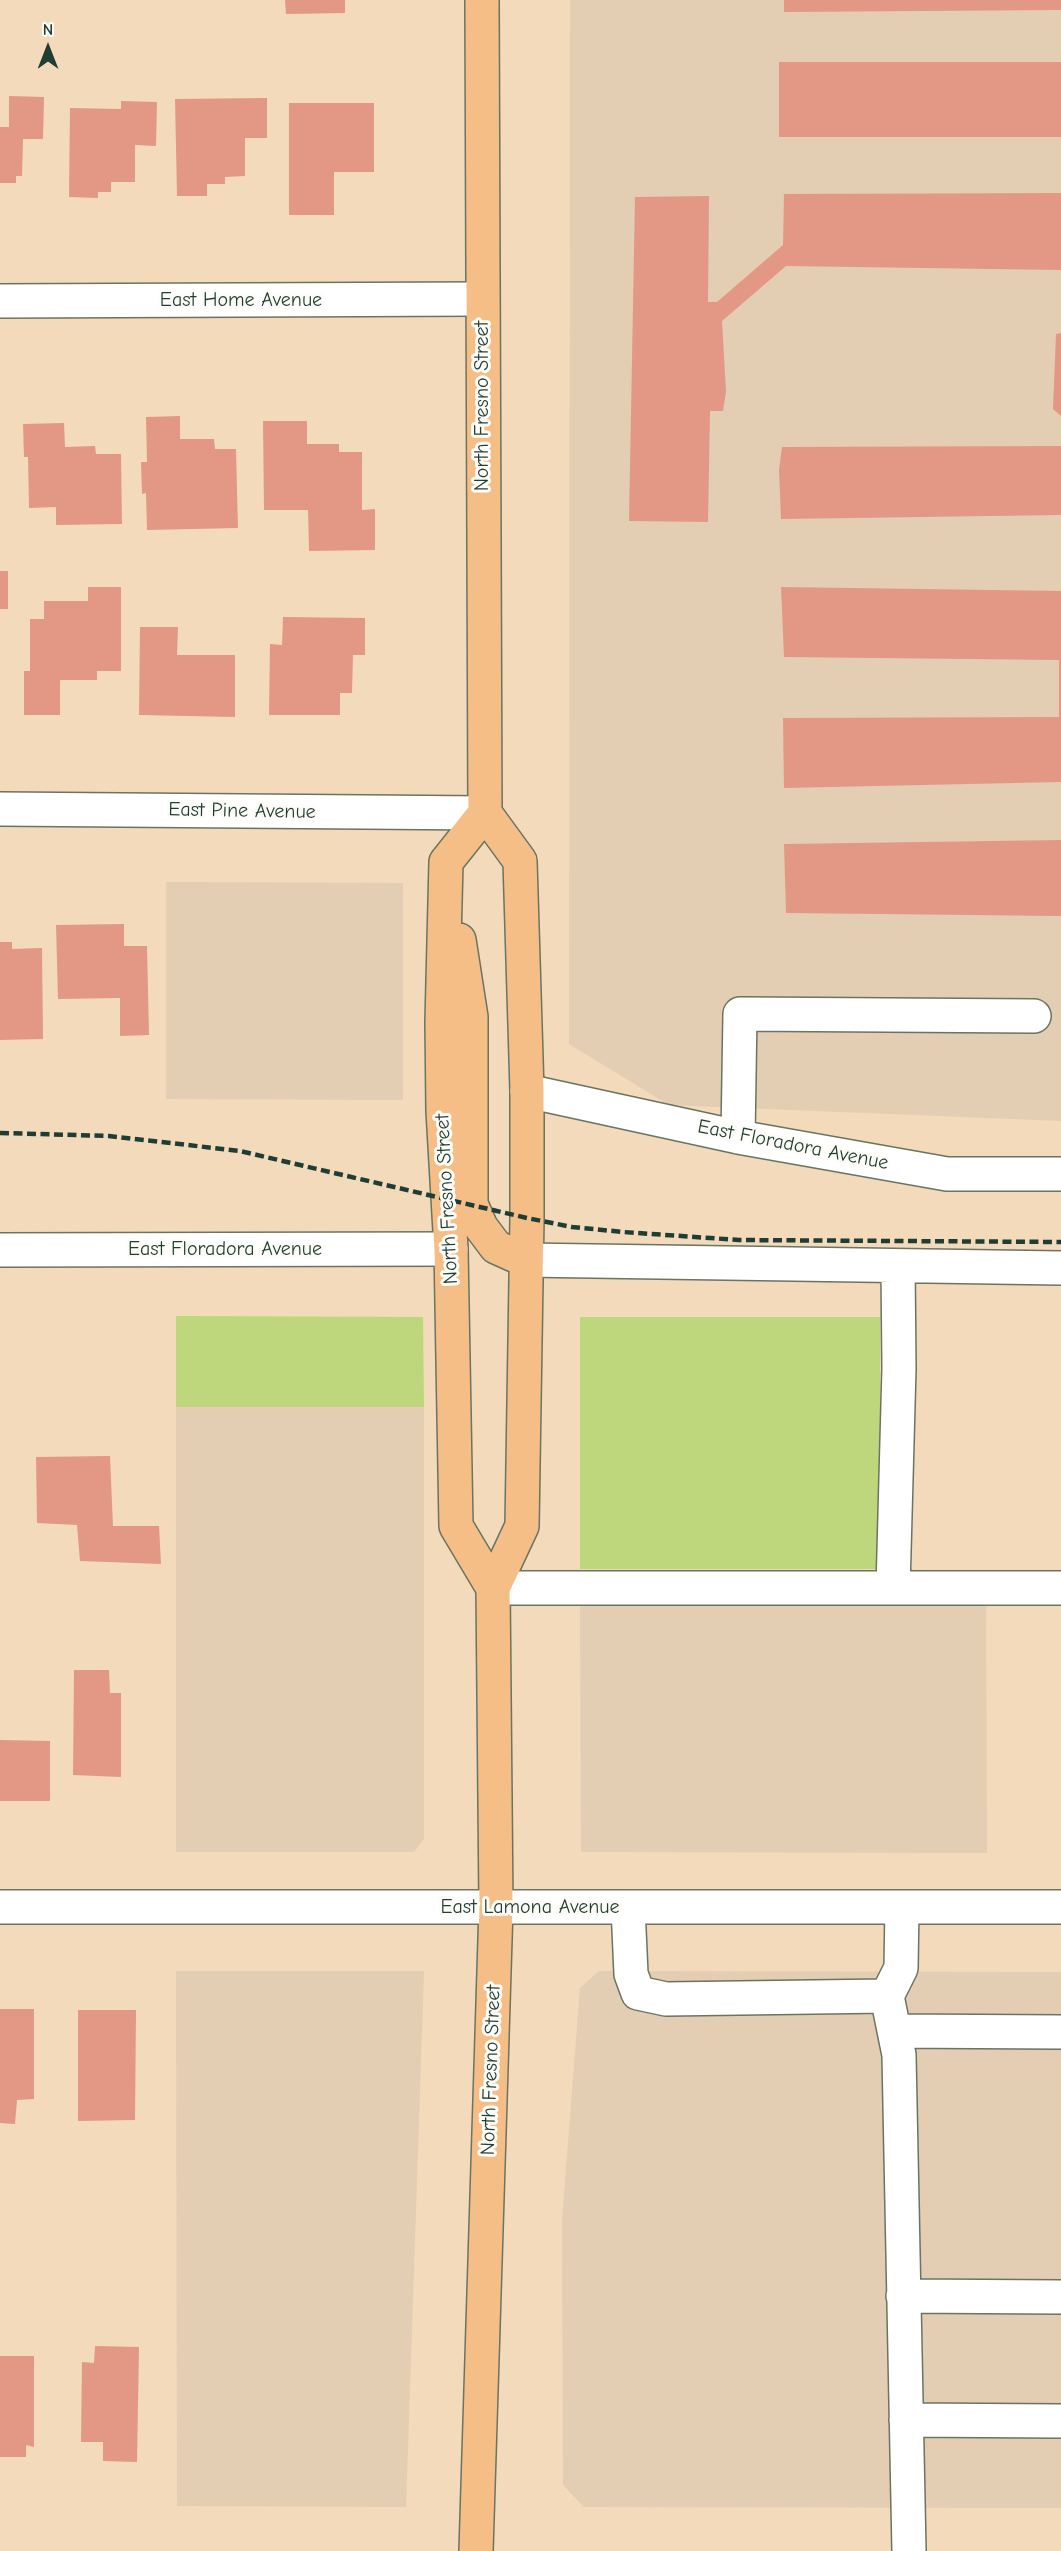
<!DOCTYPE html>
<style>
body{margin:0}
#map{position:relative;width:1061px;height:2551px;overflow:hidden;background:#f2dabb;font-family:"Comic Neue",sans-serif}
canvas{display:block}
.north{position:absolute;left:18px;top:18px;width:60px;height:60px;-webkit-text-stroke:4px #fdfcf7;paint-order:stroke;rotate:0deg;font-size:16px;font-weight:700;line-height:24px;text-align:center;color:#1f3d34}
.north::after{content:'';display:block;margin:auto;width:21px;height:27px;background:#1f3d34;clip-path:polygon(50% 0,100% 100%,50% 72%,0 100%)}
</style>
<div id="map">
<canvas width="1061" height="2551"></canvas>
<div class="north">N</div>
</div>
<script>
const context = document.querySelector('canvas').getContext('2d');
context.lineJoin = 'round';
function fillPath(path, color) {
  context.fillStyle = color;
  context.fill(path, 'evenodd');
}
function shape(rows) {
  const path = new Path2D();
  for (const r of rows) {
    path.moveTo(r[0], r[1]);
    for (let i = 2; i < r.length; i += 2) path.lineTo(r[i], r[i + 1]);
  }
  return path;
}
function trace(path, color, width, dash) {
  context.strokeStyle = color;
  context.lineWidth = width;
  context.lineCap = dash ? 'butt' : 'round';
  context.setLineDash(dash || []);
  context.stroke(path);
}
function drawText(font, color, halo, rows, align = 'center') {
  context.font = font + ' "Comic Neue",sans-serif';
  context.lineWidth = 6;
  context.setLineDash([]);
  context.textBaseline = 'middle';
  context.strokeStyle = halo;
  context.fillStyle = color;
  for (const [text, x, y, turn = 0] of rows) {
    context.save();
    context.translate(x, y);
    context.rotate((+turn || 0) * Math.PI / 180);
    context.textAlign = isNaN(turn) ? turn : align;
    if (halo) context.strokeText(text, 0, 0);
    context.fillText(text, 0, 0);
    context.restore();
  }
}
fillPath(shape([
 [570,0,1061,0,1061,1121,669,1105,569,1044],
 [166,882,403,883,403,1100,166,1099],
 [176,1407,424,1407,424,1839,414,1852,176,1852],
 [580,1600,986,1601,987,1853,581,1852],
 [176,1971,424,1971,406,2507,177,2506],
 [599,1971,1061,1972,1061,2508,584,2507,563,2485,562,2220,580,1988]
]), '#e3cdb3');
fillPath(shape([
 [176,1316,423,1317,424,1407,176,1407],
 [580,1317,880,1317,880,1569,580,1569]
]), '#bed77c');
fillPath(shape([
 [285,0,345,0,345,13,286,14],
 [784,0,1061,0,1061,10,784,12],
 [779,62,1061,62,1061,137,779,137],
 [9,96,44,97,43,139,23,139,22,176,16,176,16,183,0,183,0,127,9,127],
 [267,98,267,138,245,138,245,176,225,177,225,184,207,184,207,196,177,196,175,99],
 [121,101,157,102,156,146,135,145,135,182,111,182,111,192,98,192,98,198,69,197,70,108,121,109],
 [289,103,374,103,374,172,334,172,334,215,289,215],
 [1061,193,1061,270,786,266,722,321,726,392,723,411,710,411,708,522,629,521,635,197,709,196,708,302,717,302,783,245,784,194],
 [1061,333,1061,416,1053,409,1056,334],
 [180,416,180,439,214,439,215,449,236,449,238,528,147,530,146,493,142,494,141,462,147,462,146,417],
 [263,421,307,421,307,444,339,444,339,452,362,452,362,510,375,509,375,550,309,551,308,510,264,510],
 [64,423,65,447,95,446,96,454,121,454,122,524,56,525,56,507,29,508,28,457,24,457,23,424],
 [1061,446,1061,515,781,519,779,470,782,447],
 [0,571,8,571,8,609,0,609],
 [88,587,121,587,121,671,97,671,97,680,60,680,60,715,24,715,24,671,30,671,30,619,44,619,44,601,88,601],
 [781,587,1061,591,1061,782,784,788,783,718,1059,717,1059,660,784,657],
 [283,617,365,618,365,655,353,655,352,693,340,693,340,715,269,715,270,644,282,645],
 [140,627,178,627,177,655,235,655,235,717,139,715],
 [1061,840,1061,916,786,913,784,844],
 [124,924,124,946,147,946,149,1035,120,1036,120,998,58,999,56,925],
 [0,942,12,942,12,949,42,948,43,1039,0,1040],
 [110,1456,113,1526,159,1526,161,1564,80,1561,77,1525,37,1523,36,1457],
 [74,1670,109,1670,110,1693,121,1693,121,1777,73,1775],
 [0,1740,50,1741,50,1801,0,1801],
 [0,2009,34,2009,34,2099,17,2100,15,2124,0,2123],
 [78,2010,136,2010,135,2120,78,2121],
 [95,2346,139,2347,137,2462,103,2461,103,2442,81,2442,82,2362,94,2363],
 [0,2356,34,2356,34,2447,26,2445,26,2457,0,2457]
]), '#e39885');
const minor = shape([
 [0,301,481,299],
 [0,809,485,813],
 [527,1091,738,1137,947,1174,1061,1174],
 [738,1137,740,1014,1034,1016],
 [0,1250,451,1249],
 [525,1260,1061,1268],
 [493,1588,1061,1588],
 [893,1588,899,1368,898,1266],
 [0,1907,1061,1907],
 [628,1907,631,1974,638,1993,666,1999,887,1996,901,1968,902,1907],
 [887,1996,899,2055,909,2551],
 [894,2031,1061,2032],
 [903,2296,1061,2297],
 [906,2420,1061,2421]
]);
const major = shape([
 [485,813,446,862,442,1022,443,1111,451,1249,456,1526,493,1588],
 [459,940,471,1017,471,1204,481,1227,496,1247,525,1260],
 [476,2551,496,1907,493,1588,522,1526,527,1218,527,1091,520,861,485,813,482,0]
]);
trace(minor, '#697463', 36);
trace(major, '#697463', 36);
trace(minor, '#fff', 33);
trace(major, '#f6be87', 33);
trace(shape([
 [0,1133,109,1136,240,1151,527,1218,572,1227,623,1232,739,1240,1061,1242]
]), '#1f3d34', 4.5, [9, 4.5]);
drawText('20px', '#1f3d34', '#fdfcf7', [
 ["East Home Avenue",241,300],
 ["North Fresno Street",482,406,-90],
 ["East Pine Avenue",242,811,1],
 ["East Floradora Avenue",793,1145,11],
 ["North Fresno Street",447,1199,-93],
 ["East Floradora Avenue",225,1249],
 ["East Lamona Avenue",530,1907],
 ["North Fresno Street",491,2070,-88]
]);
</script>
